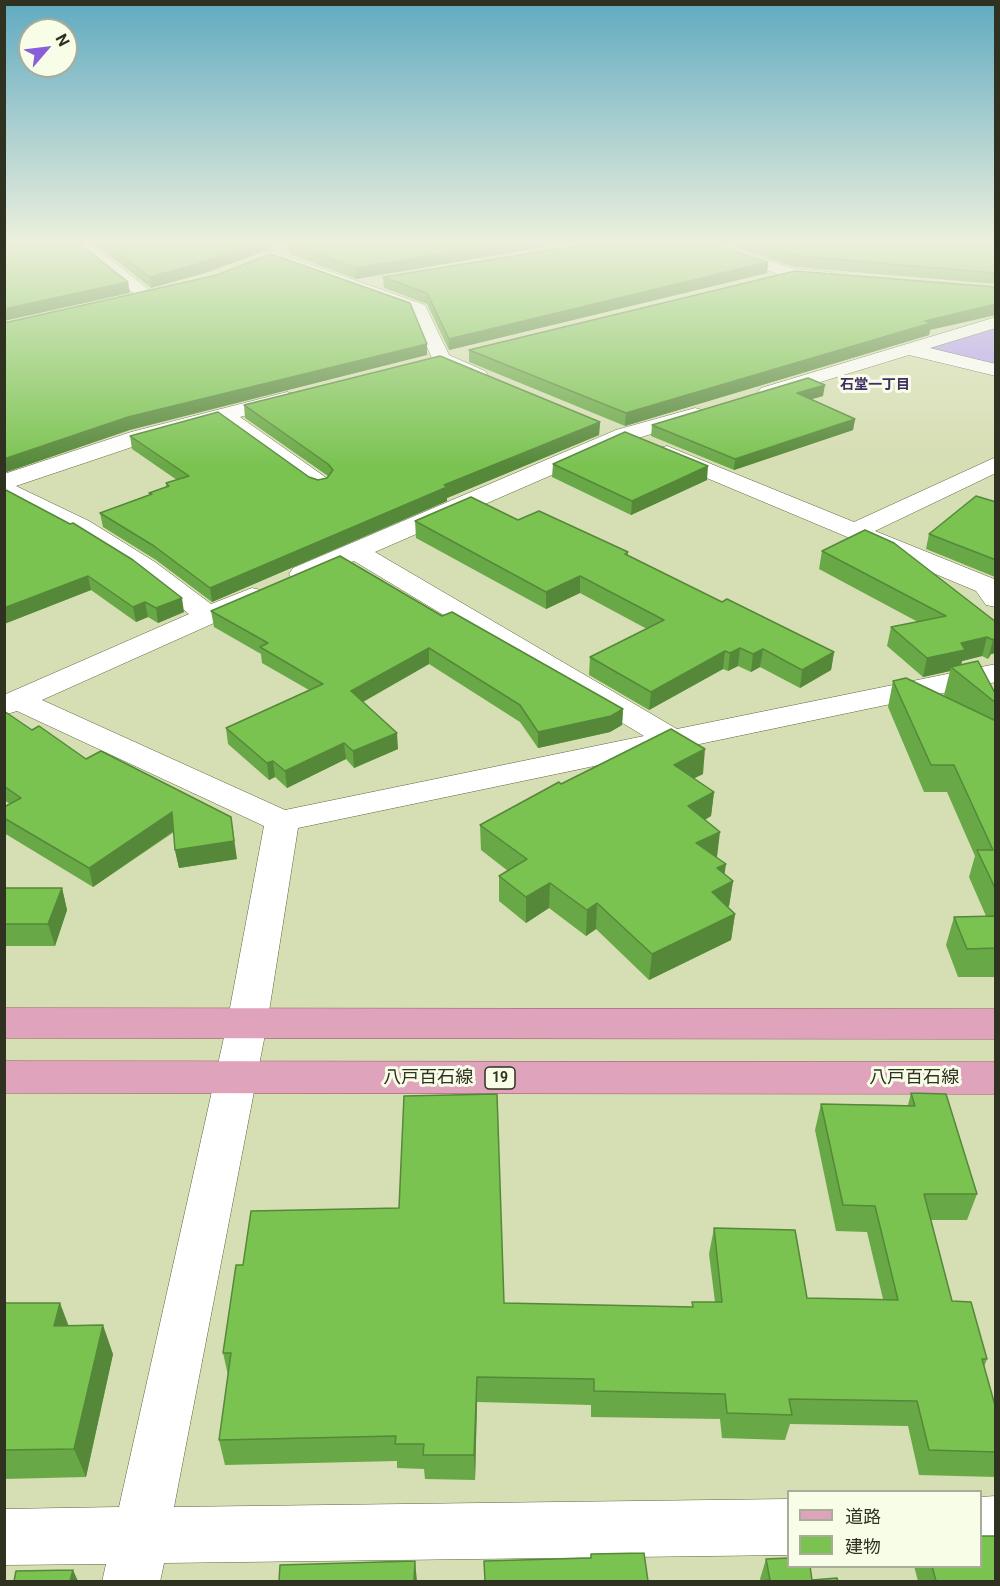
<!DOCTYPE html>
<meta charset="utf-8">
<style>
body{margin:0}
#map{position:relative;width:1000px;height:1586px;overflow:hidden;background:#d6deb3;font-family:Roboto,"Noto Sans JP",sans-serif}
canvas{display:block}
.frame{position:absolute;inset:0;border:6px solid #2f3221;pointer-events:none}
.legend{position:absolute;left:787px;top:1490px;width:195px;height:78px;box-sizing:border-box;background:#f8fde7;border:2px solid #a8ac98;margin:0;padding:8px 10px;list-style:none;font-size:18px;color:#2f3221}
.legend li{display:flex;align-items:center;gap:12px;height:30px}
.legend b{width:30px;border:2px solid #a8ac98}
.north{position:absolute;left:18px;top:18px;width:60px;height:60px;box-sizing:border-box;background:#f8fde7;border:2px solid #a8ac98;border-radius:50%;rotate:62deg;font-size:16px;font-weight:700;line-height:24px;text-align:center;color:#2f3221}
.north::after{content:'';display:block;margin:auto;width:21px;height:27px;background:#885fd9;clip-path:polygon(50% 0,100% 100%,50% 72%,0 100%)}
</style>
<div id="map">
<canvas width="1000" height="1586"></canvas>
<div class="frame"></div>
<ul class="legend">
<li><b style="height:8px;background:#dfa3bb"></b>道路</li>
<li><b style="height:16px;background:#7ac351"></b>建物</li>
</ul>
<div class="north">N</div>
</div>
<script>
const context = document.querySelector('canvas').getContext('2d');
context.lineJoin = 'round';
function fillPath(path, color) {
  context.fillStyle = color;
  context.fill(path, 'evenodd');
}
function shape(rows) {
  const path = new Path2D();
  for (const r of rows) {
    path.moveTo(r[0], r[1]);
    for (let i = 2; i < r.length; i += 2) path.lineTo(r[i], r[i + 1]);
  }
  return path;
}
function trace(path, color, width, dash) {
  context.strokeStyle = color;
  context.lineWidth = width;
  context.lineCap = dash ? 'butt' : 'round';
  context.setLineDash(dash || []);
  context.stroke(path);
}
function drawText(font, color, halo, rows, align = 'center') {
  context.font = font + ' Roboto,"Noto Sans JP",sans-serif';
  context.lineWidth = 6;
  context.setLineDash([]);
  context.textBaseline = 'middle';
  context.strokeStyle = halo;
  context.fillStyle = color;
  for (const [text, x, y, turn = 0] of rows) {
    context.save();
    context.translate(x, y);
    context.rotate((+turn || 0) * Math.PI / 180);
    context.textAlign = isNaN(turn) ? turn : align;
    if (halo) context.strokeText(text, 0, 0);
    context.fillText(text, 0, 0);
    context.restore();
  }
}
fillPath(shape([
 [995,327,995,367,920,349]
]), '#b59cf6');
const minor = shape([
 [73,244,91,244,157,296,154,300,142,300,73,244],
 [694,244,718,244,795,269,830,272,838,277,830,282,793,279,696,247,694,244],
 [272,251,425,305,449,355,485,371,488,375,485,379,478,381,434,363,412,312,266,259,264,256,272,251],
 [996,317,996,328,930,348,996,364,996,376,909,355,768,398,761,396,758,392,761,388,996,317],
 [287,392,294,394,297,398,294,402,240,417,328,479,332,484,328,489,320,491,312,489,219,422,147,442,16,486,89,521,155,562,211,604,252,588,261,590,265,596,261,602,42,700,285,810,644,736,354,561,302,582,293,580,289,574,293,568,616,430,695,408,702,410,706,414,702,418,632,440,375,552,677,729,996,664,996,682,298,828,267,1024,174,1507,788,1499,788,1555,164,1563,160,1582,102,1582,106,1564,4,1565,4,1509,119,1507,227,1024,264,826,17,711,4,715,6,694,189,614,137,572,71,531,4,498,4,474,131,432,287,392],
 [667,446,854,522,996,457,996,473,875,531,994,579,996,607,986,605,976,591,659,458,656,453,659,448,667,446],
 [996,1496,996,1552,980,1553,980,1497,996,1496]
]);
const major = shape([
 [4,1008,996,1009,996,1039,4,1038,4,1008],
 [4,1061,996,1062,996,1094,4,1093,4,1061]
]);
trace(minor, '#5e643d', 1);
trace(major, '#935468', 1);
fillPath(minor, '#fff');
fillPath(major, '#dfa3bb');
fillPath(shape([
 [95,244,278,244,265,251,205,273,151,288],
 [289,244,561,244,356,279,290,254],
 [726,244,996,244,996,284,795,267],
 [768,262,767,273,449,350,427,304,384,288,383,277],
 [930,330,929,335,625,426,469,362,469,350],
 [823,396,811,399,855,419,853,430,734,470,651,436,652,425],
 [244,405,600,422,599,435,447,498,447,501,212,602,156,560,103,527,100,513,150,495,149,493,166,487,166,483,177,480,132,449,130,436,318,480,327,478,328,476,245,418],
 [553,464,707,480,631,515,552,477],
 [4,489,184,612,158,623,148,617,136,622,91,590,4,624],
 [996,502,996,581,995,577,926,549,929,534],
 [518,520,628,552,628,555,722,602,834,652,831,670,800,688,760,667,751,672,738,666,728,671,723,669,649,710,589,675,590,657,647,629,580,593,546,609,416,538,415,521],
 [822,551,996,622,996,653,991,654,988,659,982,656,962,661,961,665,996,695,996,977,958,977,946,945,954,917,986,916,969,877,975,856,947,792,924,792,888,707,893,681,948,699,944,695,950,671,923,677,887,646,891,627,918,622,819,569],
 [211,611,442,616,623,709,622,725,610,732,538,748,520,722,429,664,363,702,398,749,354,768,346,759,287,788,275,777,269,780,228,744,226,728,309,690,262,663,261,654,214,627],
 [4,711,32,730,86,759,237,859,179,868,175,850,174,832,93,887,4,833,4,807,10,804,4,800],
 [703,774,694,778,714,792,711,816,705,820,717,857,716,857,724,874,733,881,729,906,728,907,735,914,731,940,649,980,596,929,586,936,549,908,526,923,499,901,499,876,508,871,481,850,480,825,561,784],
 [4,888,62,888,67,910,55,946,4,946],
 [911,1093,977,1194,967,1220,931,1220,952,1301,987,1359,984,1367,996,1409,996,1477,919,1475,908,1426,790,1424,785,1440,722,1438,720,1419,591,1417,591,1405,477,1402,475,1480,425,1479,424,1469,397,1468,397,1461,225,1465,219,1440,228,1375,223,1353,504,1303,692,1307,692,1302,715,1302,709,1254,714,1228,807,1298,883,1299,867,1232,836,1231,815,1130,821,1104,908,1105],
 [4,1303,68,1325,113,1354,86,1477,4,1479],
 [766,1559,812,1580,838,1581,761,1581,760,1579],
 [914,1566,981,1566,996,1581,918,1581]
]), '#69a846');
fillPath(shape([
 [255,244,278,244,265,251,205,273,151,288,150,277],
 [501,244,561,244,356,279,356,268],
 [768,262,767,273,449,350,449,339],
 [128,282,130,293,4,321,4,309],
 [996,304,996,315,930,330,929,335,625,426,626,413,925,321],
 [427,344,427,355,130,430,4,473,4,459,128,417],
 [825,385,823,396,795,404,797,393],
 [855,419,853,430,734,470,735,459],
 [600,422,599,435,447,498,447,501,212,602,210,588,444,485],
 [708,466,707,480,631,515,632,501],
 [88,576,91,590,4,624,4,608],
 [580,576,580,593,546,609,546,592],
 [182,598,184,612,158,623,156,608],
 [145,602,148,617,136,622,133,607],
 [996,636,996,653,991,654,988,659,993,640],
 [987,637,982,656,962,661,960,669,951,667,950,671,923,677,927,658,961,643],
 [429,648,429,664,352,708,351,691],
 [740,648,738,666,728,671,730,653],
 [763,649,760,667,751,672,753,654],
 [725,651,723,669,649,710,651,692],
 [834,652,831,670,800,688,802,670],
 [623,709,622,725,610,732,538,748,538,732],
 [397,733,398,749,354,768,353,751],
 [344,743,346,759,287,788,285,771],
 [705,749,703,774,671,790,674,765],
 [273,761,275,777,269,780,267,763],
 [714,792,711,816,685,831,688,806],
 [172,812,175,830,93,887,89,868],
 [231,817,237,859,179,868,175,850],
 [720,832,717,857,693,868,696,843],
 [726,864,723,886,733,881,729,906,709,917,712,892,717,868],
 [550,883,549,908,526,923,526,897],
 [62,888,67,910,55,946,48,924],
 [597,903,596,929,586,936,587,910],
 [735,914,731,940,649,980,652,954],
 [60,1303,71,1332,54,1326],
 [103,1325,113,1354,86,1477,74,1449],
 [477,1377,477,1402,475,1480,474,1455],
 [415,1561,417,1581,414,1581],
 [73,1570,78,1581,70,1581]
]), '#558839');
const building = shape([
 [4,244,80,244,128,282,4,309,4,244],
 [106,244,255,244,204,262,150,277,106,244],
 [289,244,501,244,356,268,289,244],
 [588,244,712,244,768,262,449,339,427,293,383,277,588,244],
 [758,244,996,244,996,273,797,256,758,244],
 [271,254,410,303,427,344,128,417,4,459,4,323,217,275,271,254],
 [795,271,996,287,996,304,925,321,931,323,626,413,469,350,795,271],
 [440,356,600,422,444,485,447,487,210,588,154,546,100,513,152,494,149,493,169,486,166,483,189,476,130,436,218,412,309,477,318,480,327,478,333,470,328,464,244,405,440,356],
 [808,378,825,385,797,393,855,419,735,459,652,425,808,378],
 [625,432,708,466,632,501,553,464,625,432],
 [4,489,70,524,73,523,133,560,182,598,156,608,145,602,133,607,88,576,4,608,4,489],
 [976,496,996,502,996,560,929,534,976,496],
 [471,497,518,520,539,511,628,552,625,554,722,602,727,599,834,652,802,670,763,649,753,654,740,648,730,653,725,651,651,692,590,657,664,620,580,576,546,592,415,521,471,497],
 [865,530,894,543,996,622,996,636,993,640,987,637,961,643,965,650,927,658,891,627,946,616,822,551,865,530],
 [340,556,442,616,452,612,623,709,611,716,538,732,520,705,429,648,351,691,397,733,353,751,344,743,285,771,273,761,267,763,226,728,323,684,260,647,268,643,211,611,340,556],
 [978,661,996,695,996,703,951,667,978,661],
 [906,678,996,721,996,890,977,850,993,850,954,765,931,765,893,681,906,678],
 [4,711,32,730,39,726,86,759,101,751,231,817,234,841,175,850,172,812,89,868,4,818,4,807,21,798,4,786,4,711],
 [671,729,705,749,674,765,714,792,688,806,720,832,696,843,726,864,717,868,733,881,712,892,735,914,652,954,597,903,587,910,550,883,526,897,499,876,527,859,480,825,559,782,561,784,671,729],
 [4,888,62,888,48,924,4,924,4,888],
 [996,916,996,948,967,949,954,917,996,916],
 [911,1093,946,1094,977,1194,924,1194,952,1301,971,1302,987,1359,982,1359,996,1409,996,1452,929,1450,917,1401,789,1399,792,1415,727,1413,725,1394,594,1391,594,1379,477,1377,474,1455,423,1455,424,1444,395,1444,396,1436,219,1440,231,1353,223,1353,236,1265,243,1265,251,1211,399,1208,404,1096,497,1094,504,1303,693,1307,692,1302,722,1302,714,1228,795,1230,807,1298,898,1300,875,1206,843,1205,821,1104,915,1106,911,1093],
 [4,1303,60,1303,54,1326,103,1325,74,1449,4,1450,4,1303],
 [981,1536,996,1536,996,1581,936,1581,932,1566,981,1566,981,1536],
 [644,1553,648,1581,485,1581,484,1561,591,1558,591,1554,644,1553],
 [789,1558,789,1566,810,1566,812,1580,837,1578,838,1581,761,1581,770,1580,766,1559,789,1558],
 [415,1561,414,1581,279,1581,280,1565,415,1561],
 [73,1570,70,1581,14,1581,16,1571,73,1570]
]);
fillPath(building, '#7ac351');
trace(building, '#558839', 1.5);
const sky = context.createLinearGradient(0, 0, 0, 466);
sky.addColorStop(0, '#60aac1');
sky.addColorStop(0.52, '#edf0dd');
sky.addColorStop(1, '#edf0dd00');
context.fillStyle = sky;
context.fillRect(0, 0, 1000, 466);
drawText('bold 14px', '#402c67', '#f8fde7', [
 ["石堂一丁目",875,385]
]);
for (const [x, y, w] of [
 [500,1078,30]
]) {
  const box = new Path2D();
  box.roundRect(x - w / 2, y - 11, w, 22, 4.5);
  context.fillStyle = '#f8fde7';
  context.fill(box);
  trace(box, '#2f3221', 1.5);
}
drawText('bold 14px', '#2f3221', null, [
 ["19",500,1078]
]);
drawText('18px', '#2f3221', '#f8fde7', [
 ["八戸百石線",428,1078],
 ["八戸百石線",914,1078]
]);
</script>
